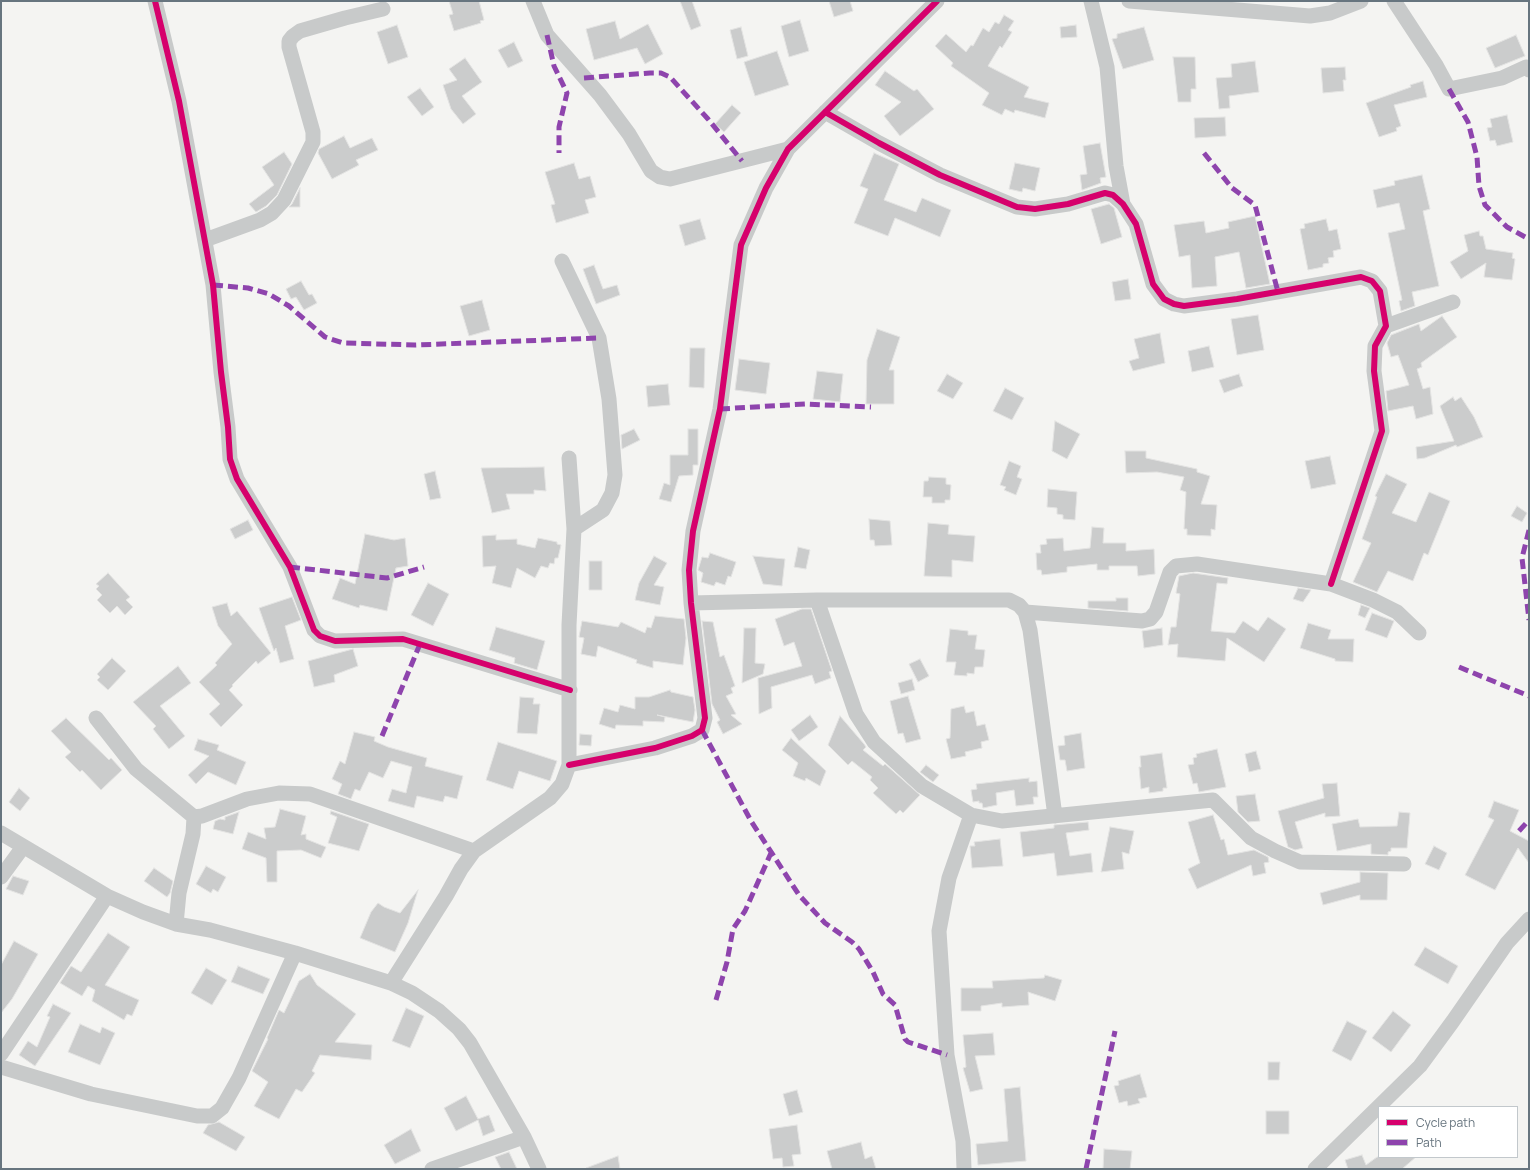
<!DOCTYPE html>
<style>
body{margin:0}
#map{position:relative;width:1530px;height:1170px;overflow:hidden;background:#f4f4f2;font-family:Manrope,sans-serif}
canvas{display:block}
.frame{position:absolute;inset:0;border:2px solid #67757f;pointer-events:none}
.legend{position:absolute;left:1378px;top:1106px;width:140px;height:52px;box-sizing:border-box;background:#fff;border:1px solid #c2c8cc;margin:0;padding:5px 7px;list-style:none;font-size:12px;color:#67757f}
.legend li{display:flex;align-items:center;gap:8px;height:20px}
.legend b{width:20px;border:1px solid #c2c8cc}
</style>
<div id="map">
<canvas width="1530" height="1170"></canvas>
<div class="frame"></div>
<ul class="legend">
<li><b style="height:5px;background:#d6006c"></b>Cycle path</li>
<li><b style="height:5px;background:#8e44ad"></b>Path</li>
</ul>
</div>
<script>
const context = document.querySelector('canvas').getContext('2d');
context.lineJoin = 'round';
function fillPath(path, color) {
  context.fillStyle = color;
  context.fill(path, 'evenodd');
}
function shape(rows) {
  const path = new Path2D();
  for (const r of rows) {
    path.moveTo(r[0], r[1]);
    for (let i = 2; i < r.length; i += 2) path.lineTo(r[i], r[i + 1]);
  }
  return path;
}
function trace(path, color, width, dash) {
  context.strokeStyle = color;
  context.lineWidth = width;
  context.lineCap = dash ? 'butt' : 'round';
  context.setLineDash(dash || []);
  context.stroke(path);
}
const building = shape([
 [449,1,479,1,484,20,480,21,481,23,454,31,449,15,453,14,449,1],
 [680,1,692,1,701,26,691,30,680,1],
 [829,1,850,1,853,11,834,17,829,1],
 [1004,15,1014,21,1008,30,1012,32,1002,48,1000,46,988,66,1029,87,1024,97,1049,103,1045,118,1015,110,1014,113,1005,109,1002,115,982,105,989,93,951,66,953,63,935,46,946,34,966,52,971,45,973,46,983,28,989,32,995,22,999,24,1004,15],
 [800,20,809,51,789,57,781,26,800,20],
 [615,21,620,39,648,24,663,54,645,64,637,48,594,60,586,29,615,21],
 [397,25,408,57,388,64,377,32,397,25],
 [1076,25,1077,37,1061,38,1060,27,1076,25],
 [741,27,748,56,737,59,730,30,741,27],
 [1144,27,1154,60,1123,69,1112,39,1117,38,1117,34,1144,27],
 [1516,35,1525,56,1495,68,1486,48,1516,35],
 [514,42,523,61,508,68,498,50,514,42],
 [777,51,789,85,755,96,744,62,777,51],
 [1173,57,1195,57,1196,89,1191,89,1191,102,1178,102,1173,57],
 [465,58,482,82,462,96,476,114,463,124,451,109,443,85,457,80,449,69,465,58],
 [1255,61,1259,92,1229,96,1230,108,1219,109,1216,78,1232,77,1231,64,1255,61],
 [1345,67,1346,80,1343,80,1344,91,1323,93,1321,68,1345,67],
 [885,71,914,91,917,89,934,109,900,136,884,116,901,102,875,85,885,71],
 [1423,81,1427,97,1394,105,1401,126,1396,128,1397,131,1379,137,1366,103,1411,87,1410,85,1423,81],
 [420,88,434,107,422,116,407,97,420,88],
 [732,105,741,113,724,132,715,124,732,105],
 [1507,115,1513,142,1497,146,1495,140,1490,141,1487,128,1492,127,1490,119,1507,115],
 [1225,117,1226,136,1195,138,1194,118,1225,117],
 [344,136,350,148,372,138,378,150,356,160,359,165,332,179,318,153,319,149,344,136],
 [1100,143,1106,177,1100,178,1101,183,1082,190,1080,175,1087,174,1083,146,1100,143],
 [284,152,292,164,277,195,266,206,256,212,249,204,274,185,262,167,284,152],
 [874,153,899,164,884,200,916,212,922,198,951,210,940,237,895,218,888,236,854,223,868,189,860,186,874,153],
 [574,163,579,179,590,176,596,197,585,200,589,213,556,223,551,205,555,204,545,172,574,163],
 [1015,163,1040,168,1035,191,1023,188,1022,192,1009,189,1015,163],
 [1422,175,1430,209,1423,211,1439,286,1412,292,1415,306,1401,311,1399,301,1402,300,1388,233,1405,229,1399,203,1377,208,1373,190,1395,185,1394,181,1422,175],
 [300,188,300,207,289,207,292,204,300,188],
 [1109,204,1114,208,1122,237,1101,244,1091,209,1109,204],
 [1255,216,1270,284,1246,288,1239,252,1215,257,1217,286,1192,288,1190,255,1179,257,1174,225,1204,221,1206,233,1229,228,1228,222,1255,216],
 [700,219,706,239,685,246,679,225,700,219],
 [1326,219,1329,231,1337,229,1341,249,1333,251,1334,257,1328,258,1329,263,1323,264,1323,267,1308,270,1300,229,1305,228,1304,224,1326,219],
 [1479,231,1480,236,1483,236,1486,249,1513,253,1512,258,1515,259,1512,280,1484,277,1486,263,1461,279,1450,262,1468,251,1464,235,1479,231],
 [594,265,603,289,617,285,620,295,596,304,583,269,594,265],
 [1128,279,1131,299,1115,301,1112,282,1128,279],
 [301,281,309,295,312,294,317,303,304,310,296,297,291,299,286,289,301,281],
 [482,300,490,330,469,336,460,306,482,300],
 [1258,315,1264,350,1237,355,1231,319,1258,315],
 [1442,316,1457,337,1421,363,1422,367,1417,369,1423,389,1430,387,1433,414,1416,419,1413,406,1388,411,1386,391,1409,385,1398,355,1391,357,1387,343,1391,335,1419,324,1421,331,1442,316],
 [877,329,900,337,889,370,894,370,894,404,866,404,867,360,877,329],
 [1160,333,1165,363,1133,371,1129,361,1139,358,1134,339,1160,333],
 [1209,346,1214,367,1192,372,1188,351,1209,346],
 [690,348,705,348,704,388,689,387,690,348],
 [739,359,770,363,766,394,735,390,739,359],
 [817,371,843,374,840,402,813,399,817,371],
 [947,374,963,383,953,399,937,391,947,374],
 [1239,374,1243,386,1224,393,1219,380,1239,374],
 [668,384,670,405,648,407,646,386,668,384],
 [1005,388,1024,398,1012,420,993,411,1005,388],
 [1453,397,1455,401,1461,397,1474,417,1483,437,1457,447,1456,445,1425,458,1417,459,1416,447,1454,441,1440,406,1453,397],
 [1055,421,1080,434,1067,459,1052,451,1055,421],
 [634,429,640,440,622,449,621,435,634,429],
 [688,429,698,429,698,465,693,465,693,475,679,476,671,502,659,499,664,483,670,485,670,455,688,455,688,429],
 [1125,451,1146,451,1146,458,1197,469,1197,472,1210,476,1201,504,1217,505,1215,530,1211,529,1211,536,1187,535,1187,529,1184,529,1186,492,1180,490,1184,477,1157,472,1126,473,1125,451],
 [1330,456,1336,484,1311,489,1305,461,1330,456],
 [1009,461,1021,466,1017,477,1022,479,1016,495,1004,490,1006,487,1000,485,1009,461],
 [544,467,546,491,534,490,534,494,506,494,510,509,492,513,481,468,544,467],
 [435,471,441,498,430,500,424,474,435,471],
 [1386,474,1407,484,1392,513,1416,522,1429,492,1450,501,1428,555,1424,553,1413,581,1388,571,1377,592,1353,582,1371,543,1362,539,1377,497,1375,496,1386,474],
 [929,477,946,478,946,484,951,485,950,500,945,500,945,503,932,503,932,497,923,497,924,481,928,481,929,477],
 [1048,489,1077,492,1075,520,1063,519,1063,515,1057,514,1057,508,1047,507,1048,489],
 [1517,506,1527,513,1522,522,1511,516,1517,506],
 [869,519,890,521,892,545,875,546,874,540,870,540,869,519],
 [248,520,253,530,235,539,230,529,248,520],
 [928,523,949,525,948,534,975,536,973,562,952,560,952,577,924,576,928,523],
 [1092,527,1104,528,1103,543,1126,543,1126,551,1154,549,1155,574,1138,576,1137,566,1109,566,1109,570,1097,570,1097,564,1067,567,1067,572,1042,575,1041,570,1037,570,1036,553,1041,553,1040,545,1047,544,1046,539,1063,538,1064,551,1090,548,1092,527],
 [365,534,394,540,405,538,408,566,396,568,387,611,360,605,359,608,332,599,340,578,355,584,365,534],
 [496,535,496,540,517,539,517,544,535,548,538,538,557,542,557,544,561,545,558,558,555,558,554,564,550,563,548,568,541,566,535,578,517,568,511,588,492,583,496,566,483,567,482,536,496,535],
 [798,547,810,550,806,569,794,567,798,547],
 [710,553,736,562,731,577,728,576,725,585,716,582,714,586,701,582,703,573,698,570,702,557,708,558,710,553],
 [654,556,667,563,654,585,664,587,660,605,635,600,639,583,654,556],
 [753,556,785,559,782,586,763,584,753,556],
 [589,561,602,561,602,590,589,590,589,561],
 [108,573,130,597,126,600,133,607,125,615,117,606,110,613,97,600,102,595,96,589,99,586,96,584,108,573],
 [1193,573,1228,578,1227,584,1217,583,1211,631,1235,633,1243,621,1258,631,1268,617,1286,629,1264,662,1227,638,1225,661,1177,657,1178,644,1168,645,1171,627,1176,627,1180,594,1176,593,1179,576,1193,573],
 [428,583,449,594,433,626,411,615,428,583],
 [1298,588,1311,590,1303,602,1293,599,1298,588],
 [292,597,301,620,285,626,294,659,280,663,276,648,274,651,259,608,292,597],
 [1116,598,1128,598,1128,611,1088,608,1088,601,1116,601,1116,598],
 [227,603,231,616,237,611,271,653,258,664,256,661,232,685,233,686,229,690,243,705,221,727,209,714,220,704,199,682,217,665,215,663,232,644,218,626,212,607,227,603],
 [1361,605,1370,608,1365,618,1358,615,1361,605],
 [802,609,811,609,832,671,829,672,831,678,815,684,812,675,771,687,772,708,759,714,758,678,802,666,794,642,784,646,775,619,802,609],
 [1372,613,1394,621,1387,638,1365,630,1372,613],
 [655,616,684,619,686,638,683,665,653,661,653,668,636,663,637,660,598,646,596,657,581,654,584,638,579,637,582,621,618,627,621,622,645,633,647,627,651,628,655,616],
 [702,621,713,622,720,657,724,655,735,686,731,688,733,693,726,696,736,714,731,715,742,724,723,734,717,722,720,720,712,704,702,621],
 [1308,623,1331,630,1328,639,1354,639,1353,662,1335,661,1335,659,1300,648,1308,623],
 [496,627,545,641,537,670,514,663,515,658,489,650,496,627],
 [744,628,756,628,755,663,765,664,763,674,742,683,744,628],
 [1162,628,1163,645,1144,648,1142,631,1162,628],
 [950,629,968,631,968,635,977,635,975,649,985,650,983,667,975,667,974,674,967,673,967,676,954,675,956,662,946,662,950,629],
 [353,649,358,666,334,675,335,682,314,687,308,661,353,649],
 [112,658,126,671,108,690,97,680,100,677,97,674,112,658],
 [920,659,929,676,918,682,909,664,920,659],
 [178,666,191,683,160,706,185,736,169,749,153,729,156,726,133,702,178,666],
 [912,679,915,690,901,694,898,683,912,679],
 [670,690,671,692,693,697,695,710,693,722,657,715,665,717,664,722,643,721,643,726,616,725,615,729,599,724,604,708,618,712,620,705,635,709,635,697,649,697,670,690],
 [908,696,921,739,906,743,903,733,898,734,890,701,908,696],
 [520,697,534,698,533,704,540,704,537,734,517,733,520,697],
 [964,706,966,713,974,711,977,726,985,724,989,740,981,742,982,748,965,752,966,756,951,759,946,739,950,738,951,709,964,706],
 [810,715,818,727,799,741,791,730,810,715],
 [840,716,864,744,866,747,863,750,883,766,885,764,920,795,903,813,900,810,896,814,873,793,878,788,870,780,872,777,852,761,848,765,828,745,840,716],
 [66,718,109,760,111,758,122,770,101,790,82,770,80,772,65,757,71,752,51,731,66,718],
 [354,732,375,737,374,741,388,747,427,758,425,766,463,776,457,799,445,796,443,802,417,796,414,808,388,801,392,789,406,793,412,767,391,761,383,778,369,772,360,791,355,789,351,799,338,794,342,784,332,779,340,761,345,764,354,732],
 [1081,733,1085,768,1067,771,1065,760,1060,760,1058,746,1065,745,1064,736,1081,733],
 [580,734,592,735,591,746,579,745,580,734],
 [791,738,826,771,820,786,806,778,805,781,793,776,798,763,782,750,791,738],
 [198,739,219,745,217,750,246,762,236,785,208,772,196,784,188,775,209,756,194,750,198,739],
 [498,742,557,761,550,781,519,771,513,789,486,780,498,742],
 [1217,749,1226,787,1199,792,1197,783,1193,784,1188,765,1194,764,1193,758,1197,757,1196,754,1217,749],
 [1256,751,1261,769,1249,772,1245,754,1256,751],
 [1162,753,1167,788,1163,788,1163,791,1149,793,1149,787,1141,789,1139,767,1141,767,1140,756,1162,753],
 [926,765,939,775,933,782,920,772,926,765],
 [1029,778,1029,782,1037,781,1038,797,1033,797,1034,804,1016,806,1014,790,996,793,997,805,983,808,982,803,979,803,979,801,973,802,971,790,977,789,976,784,1029,778],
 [1337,783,1340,816,1325,817,1325,813,1295,822,1303,848,1295,850,1288,847,1278,811,1324,798,1322,784,1337,783],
 [19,788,30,798,20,811,9,802,19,788],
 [1255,794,1260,821,1248,822,1238,812,1236,796,1255,794],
 [1494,801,1519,810,1510,831,1529,841,1529,863,1518,848,1495,890,1465,875,1494,820,1488,817,1494,801],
 [280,809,306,816,301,835,306,834,306,839,326,847,321,858,301,850,277,851,277,882,267,882,266,858,242,849,248,832,266,839,264,828,275,827,280,809],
 [331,811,369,824,359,851,328,843,337,817,330,814,331,811],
 [239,812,233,834,213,829,215,821,220,819,225,820,225,817,239,812],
 [1399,812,1410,813,1407,848,1391,848,1391,851,1388,852,1388,855,1371,854,1371,844,1337,851,1332,824,1358,819,1360,827,1397,826,1399,812],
 [1213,815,1221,840,1224,839,1228,855,1254,850,1268,857,1269,862,1264,863,1266,873,1253,876,1251,865,1197,889,1188,869,1200,863,1188,822,1213,815],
 [1088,822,1089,830,1066,833,1070,856,1091,853,1093,872,1057,876,1054,853,1023,857,1020,832,1054,828,1054,825,1088,822],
 [1110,827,1134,831,1129,854,1122,852,1124,869,1101,872,1110,827],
 [1000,839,1003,866,972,868,970,846,975,846,974,842,1000,839],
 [1434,846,1447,853,1439,870,1425,864,1434,846],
 [206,866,226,877,218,892,213,889,211,893,196,884,206,866],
 [154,868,173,881,170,893,167,897,144,881,154,868],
 [1360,872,1388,873,1387,900,1360,900,1360,895,1323,905,1320,893,1360,882,1360,872],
 [13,876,29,881,23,895,6,889,13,876],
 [418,890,408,923,395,952,360,938,371,912,378,903,384,907,400,913,418,890],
 [108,933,130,947,105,985,139,1000,132,1016,127,1014,124,1020,92,1001,95,990,88,986,82,996,60,983,71,966,81,972,108,933],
 [14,941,38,954,12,999,1,1013,1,965,14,941],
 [1425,947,1458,966,1448,984,1414,965,1425,947],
 [238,966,270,979,263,994,231,982,238,966],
 [206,968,227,980,212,1005,191,993,206,968],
 [310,974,317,985,356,1014,335,1042,372,1045,371,1060,320,1055,312,1071,315,1073,302,1092,296,1089,279,1119,254,1106,268,1082,252,1071,268,1039,267,1038,279,1010,284,1013,299,981,310,974],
 [1045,975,1062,980,1055,1001,1028,992,1029,1005,1002,1007,1002,1003,981,1006,981,1011,961,1011,961,988,993,988,992,981,1044,978,1045,975],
 [53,1004,71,1013,35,1066,19,1055,28,1041,37,1047,50,1017,47,1016,53,1004],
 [406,1008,424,1016,410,1048,392,1041,406,1008],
 [1393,1011,1411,1025,1391,1052,1372,1038,1393,1011],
 [1347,1021,1367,1031,1351,1061,1332,1051,1347,1021],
 [80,1024,100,1033,102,1027,115,1033,100,1065,68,1052,80,1024],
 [993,1033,995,1055,975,1056,983,1089,970,1092,963,1068,966,1067,963,1035,993,1033],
 [1268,1062,1280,1062,1279,1080,1268,1080,1268,1062],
 [1140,1074,1147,1097,1138,1099,1140,1103,1128,1106,1127,1101,1119,1103,1114,1086,1119,1085,1118,1081,1140,1074],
 [1020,1087,1026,1161,978,1165,976,1144,1008,1141,1004,1089,1020,1087],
 [797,1090,803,1112,789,1116,783,1094,797,1090],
 [466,1096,478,1119,489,1115,495,1131,483,1136,478,1120,456,1131,444,1108,466,1096],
 [1266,1111,1289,1111,1289,1134,1266,1134,1266,1111],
 [219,1122,245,1137,236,1151,203,1133,208,1125,219,1122],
 [797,1125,801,1154,792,1155,794,1166,783,1167,782,1158,773,1159,769,1129,797,1125],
 [411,1129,421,1151,395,1164,384,1145,411,1129],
 [861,1142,865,1159,872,1156,876,1169,832,1169,827,1151,861,1142],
 [1104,1149,1132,1151,1130,1169,1103,1169,1104,1149],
 [509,1152,517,1169,501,1169,495,1157,509,1152],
 [1362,1155,1366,1165,1377,1157,1416,1157,1402,1169,1348,1169,1345,1160,1362,1155],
 [618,1156,620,1169,586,1169,586,1168,618,1156]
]);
fillPath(building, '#cbcccc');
trace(building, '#e3e3e2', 1);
trace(shape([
 [155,1,179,101,213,285,221,372,228,427,230,459,237,479,290,567,314,630,320,636,335,641,403,639,570,690],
 [533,1,547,35,600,95,629,134,651,171,660,177,670,179,788,149],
 [1091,1,1107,67,1116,166,1123,204],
 [1129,1,1310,16,1330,13,1361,1],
 [1394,1,1436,65,1449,89,1502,78,1526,67,1529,70],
 [825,112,879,143,940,175,1017,207,1035,209,1068,204,1105,193,1113,195,1123,204,1136,224,1153,284,1164,299,1174,304,1184,306,1237,299,1361,277,1372,281,1380,291,1386,326,1375,346,1374,371,1382,431,1331,584],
 [205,240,260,220,272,213,284,200,313,142,313,132,289,47,289,41,293,36,300,31,345,18,383,9],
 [562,261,599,338,609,399,615,475,612,493,603,510,574,529],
 [1386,326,1453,302],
 [817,600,856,714,874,742,922,786,971,815,1002,821,1213,800,1251,838,1275,851,1300,862,1404,864],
 [691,603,817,600,1009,600,1019,605,1025,612,1030,630,1055,816],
 [1025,612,1142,621,1150,619,1156,612,1170,572,1176,566,1197,564,1331,584,1373,600,1397,612,1419,633],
 [96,718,136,769,194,817,202,816,247,799,279,793,310,794,474,851],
 [569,765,655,748,692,736,702,730,705,718,691,603,689,570,693,531,720,409,741,245,766,188,788,149,937,1],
 [1,833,107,896,143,912,176,924,210,930,295,953,391,983,412,993,439,1011,459,1029,470,1043,524,1137,539,1169],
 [1,877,23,847],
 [176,924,179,893,193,834,194,817],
 [391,983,446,896,461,869,474,851,550,798,562,784,569,765,569,625,574,529,569,458],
 [1,1054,107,896],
 [1,1067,91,1094,197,1116,212,1116,222,1108,239,1078,295,953],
 [432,1169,524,1137],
 [964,1169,963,1141,947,1055,939,931,949,878,971,815],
 [1315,1169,1420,1066,1453,1021,1507,943,1529,919]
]), '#c8caca', 15);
trace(shape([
 [547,35,554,66,567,93,559,127,559,153],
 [584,78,650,73,661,73,670,77,708,119,742,161],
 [1449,89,1468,122,1477,157,1479,186,1485,205,1507,227,1527,238],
 [1204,153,1232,188,1255,205,1278,292],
 [213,285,248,288,269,294,289,306,325,337,343,343,415,345,599,338],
 [720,409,805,404,871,407],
 [1529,530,1522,558,1529,620],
 [290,567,387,578,424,567],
 [1459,667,1529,696],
 [702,730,751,821,799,895,825,923,852,942,859,949,873,972,883,994,895,1005,905,1039,908,1042,947,1055],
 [382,736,420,644],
 [1519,831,1529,820],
 [716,1000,727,962,733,929,745,911,771,853],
 [1086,1169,1115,1031]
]), '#8e44ad', 5, [10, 5]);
trace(shape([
 [155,1,179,101,213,285,221,372,228,427,230,459,237,479,290,567,314,630,320,636,335,641,403,639,570,690],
 [825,112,879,143,940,175,1017,207,1035,209,1068,204,1105,193,1113,195,1123,204,1136,224,1153,284,1164,299,1174,304,1184,306,1237,299,1361,277,1372,281,1380,291,1386,326,1375,346,1374,371,1382,431,1331,584],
 [569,765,655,748,692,736,702,730,705,718,691,603,689,570,693,531,720,409,741,245,766,188,788,149,937,1]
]), '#d6006c', 6);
</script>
